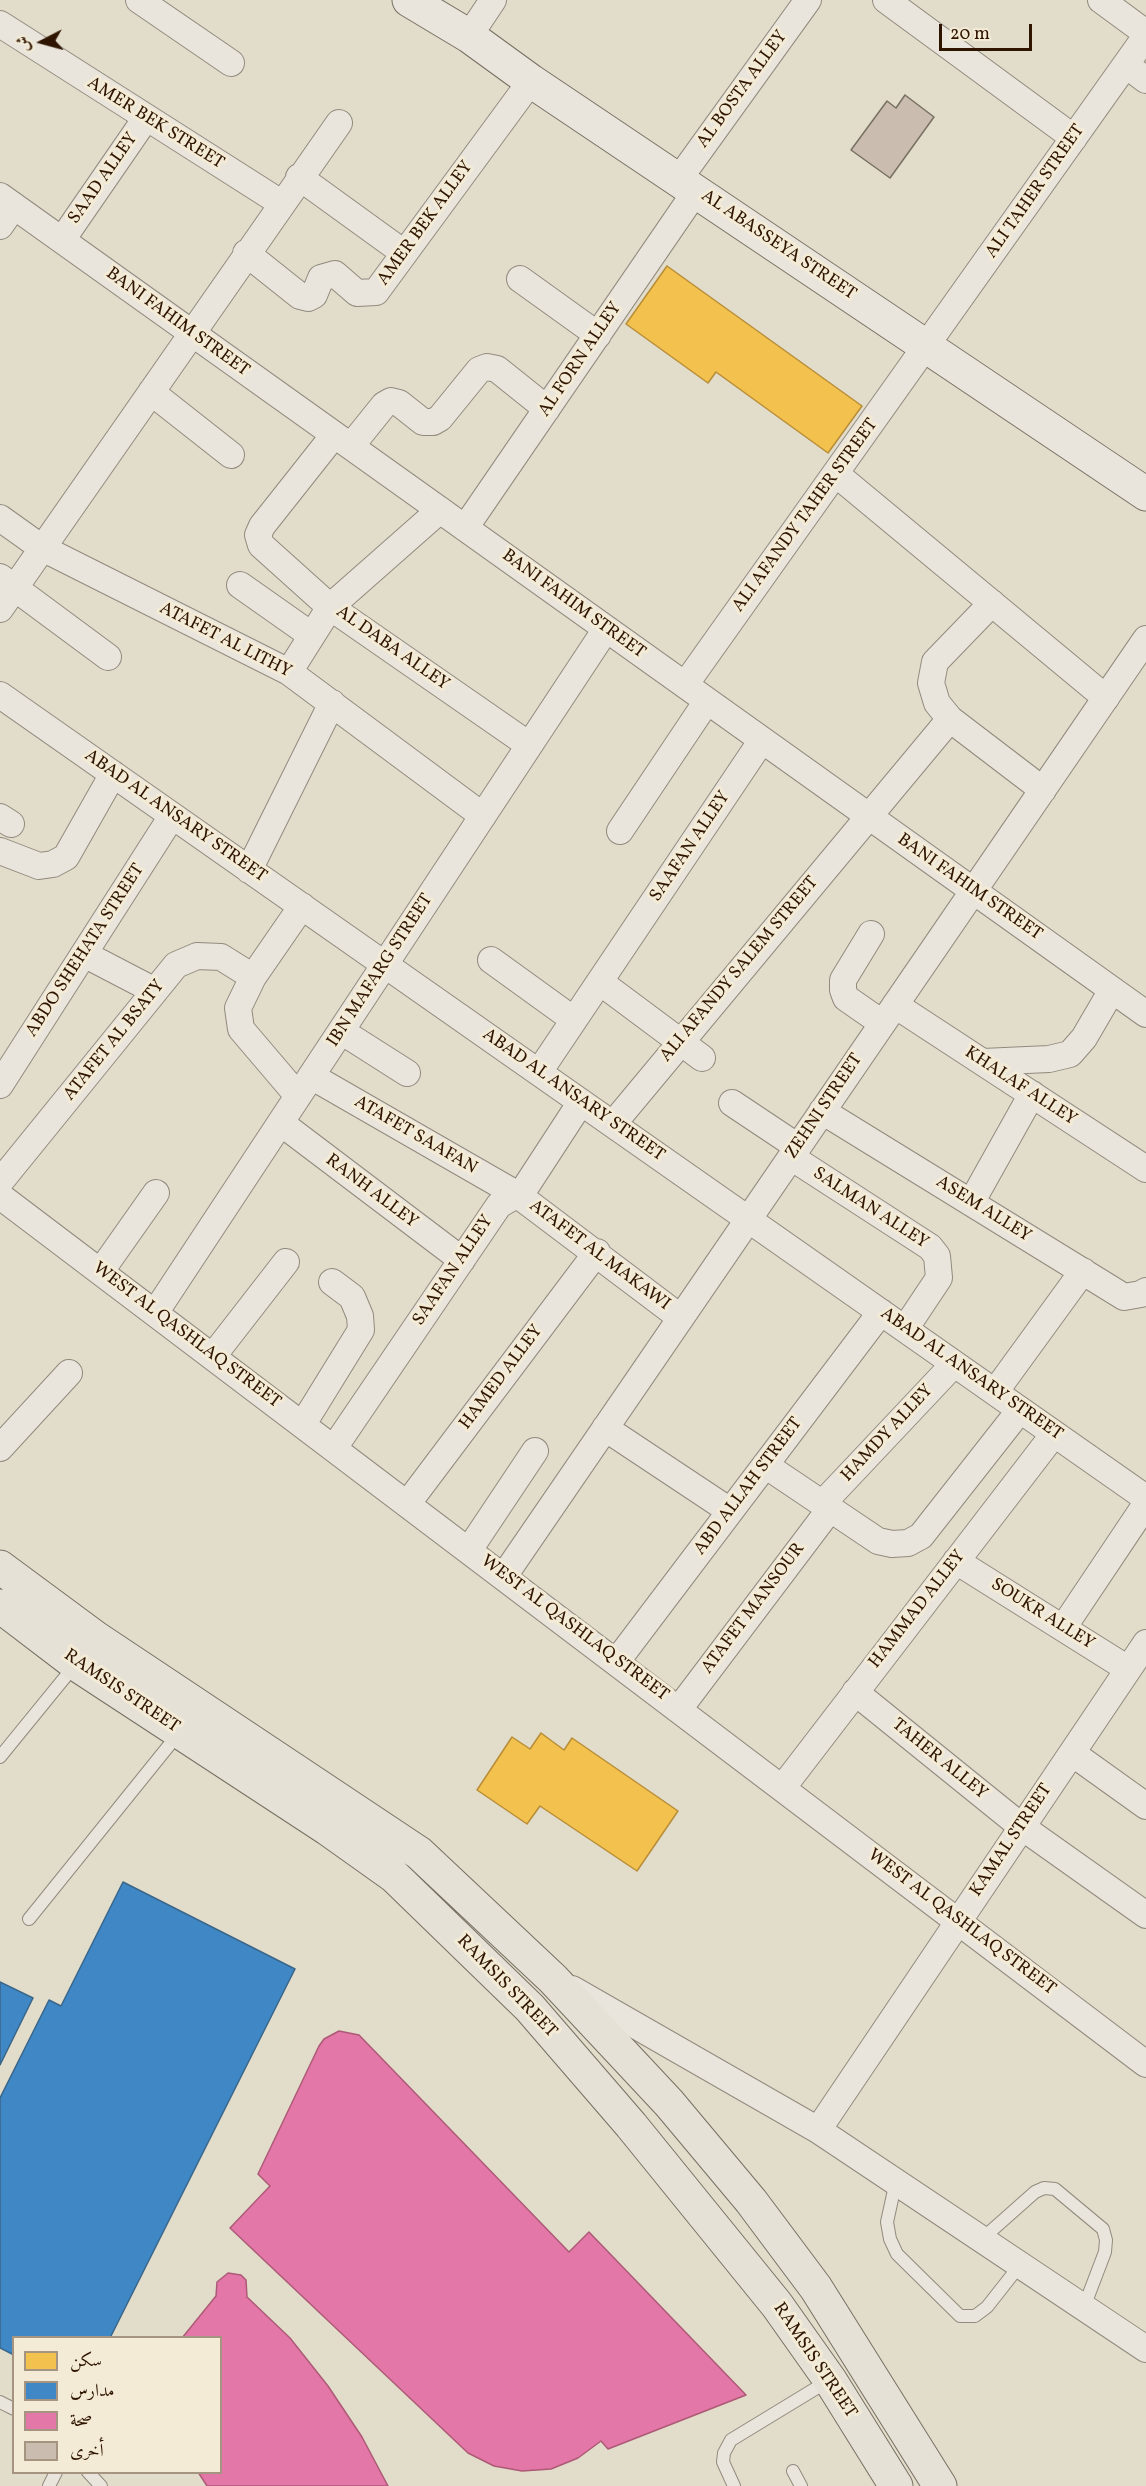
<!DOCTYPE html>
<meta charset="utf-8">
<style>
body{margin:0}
#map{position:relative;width:1146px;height:2486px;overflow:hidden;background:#e2dcca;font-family:Vollkorn,Amiri,serif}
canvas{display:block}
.legend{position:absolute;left:12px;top:2336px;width:210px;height:138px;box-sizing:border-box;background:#f3ebd6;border:2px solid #a59580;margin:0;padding:8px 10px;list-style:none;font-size:18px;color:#2f1500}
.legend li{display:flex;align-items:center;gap:12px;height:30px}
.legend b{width:30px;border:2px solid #a59580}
.north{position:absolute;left:12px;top:12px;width:60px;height:60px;-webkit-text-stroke:4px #f3ebd6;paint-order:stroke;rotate:264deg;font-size:16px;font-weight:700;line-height:24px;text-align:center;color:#2f1500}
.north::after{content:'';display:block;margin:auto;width:21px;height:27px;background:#2f1500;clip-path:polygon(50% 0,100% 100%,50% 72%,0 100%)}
.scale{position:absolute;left:939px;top:24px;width:93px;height:27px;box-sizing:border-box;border:3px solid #2f1500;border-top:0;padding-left:8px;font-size:18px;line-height:21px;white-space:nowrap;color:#2f1500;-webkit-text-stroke:4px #f3ebd6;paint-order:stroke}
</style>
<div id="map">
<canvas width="1146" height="2486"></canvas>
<ul class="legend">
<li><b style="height:16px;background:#f2c14e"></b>سكن</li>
<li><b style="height:16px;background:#3f88c5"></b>مدارس</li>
<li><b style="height:16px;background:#e377a8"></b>صحة</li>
<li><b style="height:16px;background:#cabcae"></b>أخرى</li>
</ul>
<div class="north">ش</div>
<div class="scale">20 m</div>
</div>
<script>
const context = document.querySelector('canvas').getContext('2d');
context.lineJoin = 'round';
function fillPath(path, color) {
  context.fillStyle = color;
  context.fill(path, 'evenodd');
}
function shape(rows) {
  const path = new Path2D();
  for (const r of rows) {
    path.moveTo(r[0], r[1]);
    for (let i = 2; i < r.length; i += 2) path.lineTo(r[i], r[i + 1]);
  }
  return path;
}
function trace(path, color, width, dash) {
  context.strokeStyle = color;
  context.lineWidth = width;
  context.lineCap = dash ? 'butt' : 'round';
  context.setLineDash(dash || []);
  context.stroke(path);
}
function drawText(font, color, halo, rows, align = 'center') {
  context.font = font + ' Vollkorn,serif';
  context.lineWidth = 6;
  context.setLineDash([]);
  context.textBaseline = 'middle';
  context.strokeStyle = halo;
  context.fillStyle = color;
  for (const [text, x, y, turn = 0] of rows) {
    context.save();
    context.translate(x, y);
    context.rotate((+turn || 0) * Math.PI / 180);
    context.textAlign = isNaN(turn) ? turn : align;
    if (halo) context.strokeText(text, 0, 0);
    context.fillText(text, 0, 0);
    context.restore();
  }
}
const homes = shape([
 [667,266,862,406,828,453,716,372,708,383,626,324,667,266],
 [541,1733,564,1750,572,1738,678,1811,637,1871,540,1806,527,1824,477,1790,512,1737,530,1749,541,1733]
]);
fillPath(homes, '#f2c14e');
trace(homes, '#b88d37', 1.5);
const schools = shape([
 [123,1882,295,1969,110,2338,14,2338,14,2355,0,2348,0,2098,49,2000,61,2006,123,1882],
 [0,1982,33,1998,0,2065,0,1982]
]);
fillPath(schools, '#3f88c5');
trace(schools, '#3a668a', 1.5);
const health = shape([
 [339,2031,359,2035,569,2252,589,2232,746,2395,608,2449,601,2441,578,2458,551,2469,522,2471,494,2466,468,2453,230,2228,270,2186,258,2174,319,2046,324,2039,339,2031],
 [228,2273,241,2275,246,2280,247,2297,290,2338,328,2386,362,2437,388,2486,207,2486,198,2472,220,2472,220,2338,182,2338,216,2296,217,2282,228,2273]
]);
fillPath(health, '#e377a8');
trace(health, '#ad5a76', 1.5);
const building = shape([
 [905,95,934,117,890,178,851,150,887,101,896,108,905,95]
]);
fillPath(building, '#cabcae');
trace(building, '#777063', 1.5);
const service = shape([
 [0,1757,75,1665],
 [29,1919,179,1733],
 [896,2181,887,2222,890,2239,897,2254,960,2316,975,2316,987,2307,1020,2265],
 [982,2239,1035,2192,1044,2188,1055,2189,1103,2229,1106,2240,1105,2252,1084,2307],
 [0,2402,14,2409],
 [793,2471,801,2486],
 [88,2472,101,2486],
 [49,2486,56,2472],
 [734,2486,723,2462,724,2453,731,2440,828,2381]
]);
const minor = shape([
 [139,0,231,63],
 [886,0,1074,138],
 [1101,0,1146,33],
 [0,24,281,203],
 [469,36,493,0],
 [1126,65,1146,80],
 [299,177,404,253],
 [679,179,808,0],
 [0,196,1146,1014],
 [0,226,14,206],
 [62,240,146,118],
 [246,253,300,296,308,298,314,295,321,278,335,274,357,293,376,292,531,81],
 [520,279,598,335],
 [151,392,231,455],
 [334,435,262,526,258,535,261,545,330,607,529,745],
 [351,446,384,405,391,401,399,403,423,422,433,422,440,418,479,370,487,367,497,369,547,409],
 [836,474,1106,698],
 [0,518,42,548,289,672,483,816],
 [465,528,696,191],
 [0,577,108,657],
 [240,585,311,635],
 [992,603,935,662,931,683,937,703,950,719,1043,790],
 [0,609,339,123],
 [289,672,330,607,440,510],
 [685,685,1146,36],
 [0,695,1146,1498],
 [0,817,11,824],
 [620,831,707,701],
 [0,851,39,866,53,864,66,857,113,774],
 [249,870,332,703],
 [871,934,843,980,843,990,846,998,882,1023],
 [84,954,155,991],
 [491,960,574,1020],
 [600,982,702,1058],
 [895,1005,1146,1169],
 [341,1031,407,1073],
 [983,1062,1049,1059,1070,1054,1084,1038,1112,990],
 [539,1072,762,740],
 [311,1076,518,1195,681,1318],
 [0,1085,172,816],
 [298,1096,241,1029,238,1008,253,977,302,906],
 [732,1103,798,1147],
 [822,1111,1124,1297,1141,1294,1146,1291],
 [281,1123,462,1260],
 [613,1124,950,719],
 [791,1157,930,1247,937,1256,939,1278,905,1329],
 [0,1182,176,965,197,956,221,957,253,977],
 [0,1196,1146,2064],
 [971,1203,1032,1094],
 [101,1271,156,1193],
 [155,1313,606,629],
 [213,1356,286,1262],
 [995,1392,1083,1271],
 [303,1424,361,1330,360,1316,352,1297,332,1282],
 [605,1428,730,1511],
 [0,1448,69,1373],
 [334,1448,499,1205,523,1191,581,1102],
 [765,1465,878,1541,892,1544,908,1543,921,1536,1020,1410],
 [408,1503,597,1252],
 [822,1504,954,1364],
 [469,1550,535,1451],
 [956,1561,1128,1669],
 [504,1576,1146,639],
 [1063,1628,1146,1504],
 [617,1661,881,1312],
 [855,1692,1022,1827,1146,1915],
 [679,1709,830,1509],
 [1072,1753,1146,1806],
 [783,1787,1054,1434],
 [572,1989,818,2130,1146,2349],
 [818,2130,1146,1643]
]);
const secondary = shape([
 [409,0,469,36,531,81,1146,494]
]);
const primary = shape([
 [0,1567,96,1638,419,1853,553,1979,669,2103,751,2201,816,2288,940,2486],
 [0,1606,76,1664,328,1829,394,1876,530,2008,631,2125,777,2305,830,2380,896,2486]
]);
trace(service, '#918a7e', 14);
trace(minor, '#918a7e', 28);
trace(secondary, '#777063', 35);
trace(primary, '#777063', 35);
trace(service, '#e9e5dc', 12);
trace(minor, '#e9e5dc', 26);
trace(secondary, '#e9e5dc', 33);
trace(primary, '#e5e1d7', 33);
drawText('18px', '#2f1500', '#f3ebd6', [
 ["AL BOSTA ALLEY",743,90,-54],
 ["AMER BEK STREET",155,124,32],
 ["SAAD ALLEY",104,179,-55],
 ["ALI TAHER STREET",1036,192,-55],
 ["AMER BEK ALLEY",426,224,-54],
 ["AL ABASSEYA STREET",778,246,34],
 ["BANI FAHIM STREET",177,323,36],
 ["AL FORN ALLEY",581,360,-56],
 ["ALI AFANDY TAHER STREET",806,516,-54],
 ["BANI FAHIM STREET",573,605,36],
 ["ATAFET AL LITHY",225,641,27],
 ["AL DABA ALLEY",392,649,35],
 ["ABAD AL ANSARY STREET",175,817,35],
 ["SAAFAN ALLEY",691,847,-56],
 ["BANI FAHIM STREET",969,888,35],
 ["ABDO SHEHATA STREET",86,951,-57],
 ["ALI AFANDY SALEM STREET",740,970,-50],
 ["IBN MAFARG STREET",381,971,-57],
 ["ATAFET AL BSATY",115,1041,-51],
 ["KHALAF ALLEY",1020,1087,33],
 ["ABAD AL ANSARY STREET",573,1096,35],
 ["ZEHNI STREET",825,1107,-56],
 ["ATAFET SAAFAN",415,1136,30],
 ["RANH ALLEY",371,1192,37],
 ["SALMAN ALLEY",870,1209,33],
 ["ASEM ALLEY",983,1210,32],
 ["ATAFET AL MAKAWI",599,1256,37],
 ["SAAFAN ALLEY",454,1271,-56],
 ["WEST AL QASHLAQ STREET",186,1336,37],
 ["ABAD AL ANSARY STREET",971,1375,35],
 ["HAMED ALLEY",502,1378,-53],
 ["HAMDY ALLEY",888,1434,-47],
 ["ABD ALLAH STREET",749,1487,-53],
 ["ATAFET MANSOUR",754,1609,-53],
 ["HAMMAD ALLEY",918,1610,-52],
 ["SOUKR ALLEY",1042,1615,32],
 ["WEST AL QASHLAQ STREET",574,1629,37],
 ["RAMSIS STREET",121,1692,34],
 ["TAHER ALLEY",939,1760,39],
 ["KAMAL STREET",1012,1841,-56],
 ["WEST AL QASHLAQ STREET",961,1923,37],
 ["RAMSIS STREET",506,1987,46],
 ["RAMSIS STREET",814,2361,56]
]);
</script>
